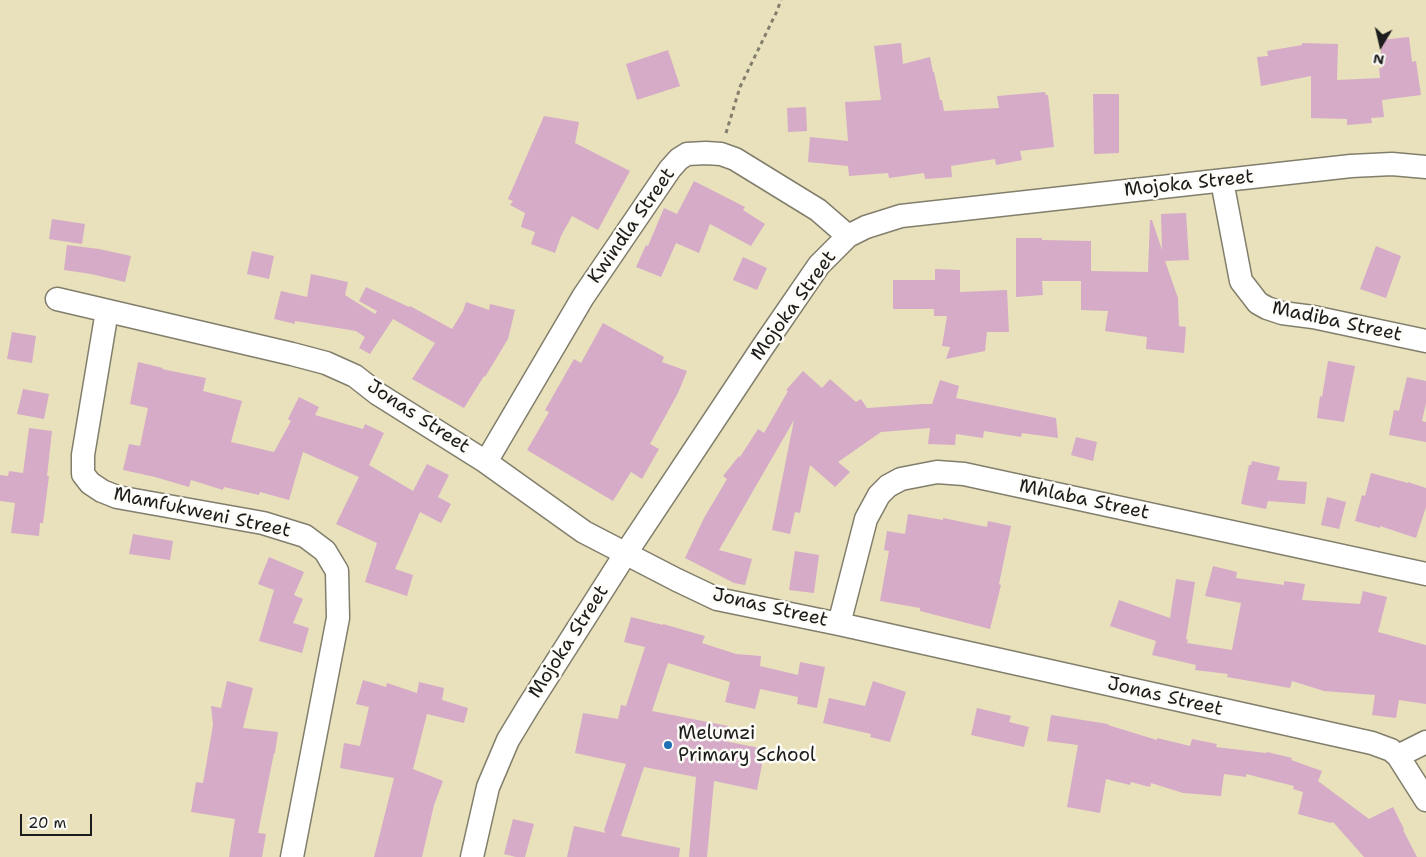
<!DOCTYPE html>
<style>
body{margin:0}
#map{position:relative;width:1426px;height:857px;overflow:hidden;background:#e8e1bc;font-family:"Shantell Sans",sans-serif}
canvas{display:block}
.north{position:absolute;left:1356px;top:20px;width:50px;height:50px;-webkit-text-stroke:4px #fdfcf7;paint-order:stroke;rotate:189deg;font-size:14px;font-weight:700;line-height:20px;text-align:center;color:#1c1c1c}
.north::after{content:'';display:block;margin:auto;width:18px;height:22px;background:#1c1c1c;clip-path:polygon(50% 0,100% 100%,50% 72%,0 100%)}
.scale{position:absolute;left:20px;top:814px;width:72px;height:22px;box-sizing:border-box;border:2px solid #1c1c1c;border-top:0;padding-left:6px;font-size:15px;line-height:18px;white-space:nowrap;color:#1c1c1c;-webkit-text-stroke:4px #fdfcf7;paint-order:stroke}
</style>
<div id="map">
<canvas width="1426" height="857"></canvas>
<div class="north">N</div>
<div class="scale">20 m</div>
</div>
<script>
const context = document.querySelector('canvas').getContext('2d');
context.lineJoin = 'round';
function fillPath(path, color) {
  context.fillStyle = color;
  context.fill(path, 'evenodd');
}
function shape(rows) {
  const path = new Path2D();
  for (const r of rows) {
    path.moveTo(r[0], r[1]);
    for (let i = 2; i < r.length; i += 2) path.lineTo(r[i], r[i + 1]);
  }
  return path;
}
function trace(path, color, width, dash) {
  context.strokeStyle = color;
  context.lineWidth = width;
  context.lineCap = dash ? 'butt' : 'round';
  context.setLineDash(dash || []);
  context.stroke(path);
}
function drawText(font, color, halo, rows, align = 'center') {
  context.font = font + ' "Shantell Sans",sans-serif';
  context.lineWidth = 5;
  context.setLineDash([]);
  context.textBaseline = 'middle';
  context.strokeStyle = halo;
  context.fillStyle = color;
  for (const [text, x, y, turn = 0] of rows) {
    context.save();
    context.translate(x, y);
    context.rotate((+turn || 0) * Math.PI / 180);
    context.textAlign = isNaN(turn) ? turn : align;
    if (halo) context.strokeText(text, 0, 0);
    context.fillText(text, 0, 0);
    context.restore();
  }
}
fillPath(shape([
 [1409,37,1412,62,1416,61,1421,95,1382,100,1384,117,1371,118,1372,123,1347,125,1347,119,1311,118,1311,76,1261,86,1257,57,1268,56,1267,51,1302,45,1302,43,1338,44,1337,80,1380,78,1379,68,1382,68,1380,40],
 [901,43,903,64,930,57,933,72,934,72,940,100,942,100,944,111,999,108,997,96,1045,92,1046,95,1048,95,1054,147,1020,151,1022,160,996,165,995,159,951,166,952,177,925,179,924,173,889,178,888,173,849,176,848,166,808,162,810,137,848,141,845,102,881,100,874,46],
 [668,50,680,86,637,100,626,64],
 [1093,94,1119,94,1119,153,1094,154],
 [806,107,807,131,788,132,787,108],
 [544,116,579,122,575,143,630,171,598,230,572,216,561,236,555,253,531,244,535,232,521,227,525,213,510,205,513,201,508,199],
 [694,181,745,207,743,210,765,224,751,246,710,224,699,253,676,243,661,277,636,267,646,245,648,246,664,208,677,214],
 [1186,213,1189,260,1165,261,1178,298,1179,326,1186,327,1184,353,1146,349,1147,337,1105,331,1108,311,1081,310,1081,281,1042,281,1043,295,1016,297,1016,238,1042,238,1042,240,1091,241,1091,271,1148,272,1150,220,1152,220,1162,250,1161,214],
 [52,219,85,224,82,244,49,239],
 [67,245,99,249,131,256,125,282,91,274,64,270],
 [1376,246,1401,256,1386,298,1360,289],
 [252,251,274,256,269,279,247,274],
 [743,257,767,268,757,290,733,280],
 [935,269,960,270,960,292,1007,290,1009,332,987,332,985,351,946,359,950,347,942,346,947,316,934,316,934,309,893,309,893,280,935,280],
 [311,274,348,282,345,295,375,314,377,311,359,301,366,287,409,307,410,306,452,329,463,311,466,302,489,310,490,304,515,310,508,339,485,377,484,376,464,408,412,379,435,343,393,319,370,354,359,348,365,337,356,331,295,321,295,324,274,319,281,291,307,297],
 [603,323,664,357,662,362,687,371,678,393,650,444,659,449,642,479,631,472,613,501,527,450,549,412,545,410,574,359,581,363],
 [12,332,36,336,32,363,7,359],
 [1328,361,1355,366,1344,422,1317,418,1320,396,1322,397],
 [138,362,163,368,162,369,206,378,203,391,242,401,231,442,274,452,291,421,288,419,299,397,319,407,315,415,363,429,365,424,384,433,369,465,413,491,427,464,449,475,438,497,451,504,441,523,420,512,395,569,413,575,407,596,365,582,377,543,336,524,359,477,303,452,289,500,260,492,259,495,224,487,223,490,191,480,189,487,155,477,123,470,129,444,140,446,148,408,130,404],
 [803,371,822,388,830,379,856,402,861,399,867,408,923,404,932,404,940,380,959,386,956,398,1056,418,1058,438,1022,433,1021,437,984,431,983,438,956,434,955,445,928,444,930,428,881,432,838,462,850,472,835,487,810,465,800,513,795,512,790,534,772,530,794,420,719,550,752,559,745,585,734,583,685,558,704,518,727,479,723,476,739,456,740,457,758,429,764,433,788,391,786,390],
 [1407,377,1426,381,1426,403,1422,421,1426,422,1426,442,1389,435,1394,410,1399,411],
 [23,389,49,394,44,419,17,414],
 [29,428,52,431,47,476,49,476,43,523,40,523,39,536,11,533,15,503,0,501,0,475,8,476,9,471,23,473],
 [1076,437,1097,442,1093,461,1071,455],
 [1252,461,1280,467,1277,480,1307,482,1305,504,1268,501,1266,509,1241,504,1249,465,1251,465],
 [1371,473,1408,483,1408,482,1426,488,1426,507,1416,538,1380,526,1380,528,1355,521,1362,495,1365,496],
 [1327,497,1346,502,1339,529,1321,525],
 [908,514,943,520,943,518,987,527,988,521,1011,526,999,584,1001,585,990,629,920,611,920,608,880,601,889,551,884,550,887,531,905,534],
 [133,534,173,541,170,560,129,554],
 [795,551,819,555,814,593,789,590],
 [269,557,304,572,294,595,303,599,293,623,309,628,302,653,259,641,274,590,258,584],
 [1213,566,1237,572,1236,578,1284,585,1284,581,1305,584,1302,600,1360,604,1363,591,1387,597,1378,632,1426,645,1426,704,1399,700,1396,718,1372,715,1375,695,1324,691,1292,681,1290,688,1227,677,1228,674,1195,670,1196,665,1152,655,1156,641,1110,626,1119,600,1170,618,1176,579,1195,582,1186,639,1188,640,1187,643,1232,650,1241,603,1205,596],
 [631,617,663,625,663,624,705,636,702,643,736,654,761,656,760,666,798,675,800,662,825,667,817,708,797,704,798,697,760,689,755,709,725,702,730,682,668,663,652,711,728,726,724,741,765,749,757,790,714,781,707,857,689,857,696,777,644,767,621,836,680,848,679,857,567,857,574,826,606,833,604,830,626,764,575,753,583,713,618,719,621,705,626,706,645,647,624,642],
 [363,680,386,687,387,683,417,693,419,682,444,688,442,700,468,708,464,723,427,714,413,769,443,781,434,805,422,857,374,857,394,778,340,768,344,743,360,746,369,707,356,704],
 [227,681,253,688,243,728,278,732,275,753,274,753,258,833,266,834,262,857,229,857,235,819,191,812,196,782,203,783,213,725,211,706,221,708],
 [873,681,906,692,890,742,870,737,871,734,823,723,829,698,865,706],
 [977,708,1011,716,1009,722,1029,727,1024,747,971,735],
 [1051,715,1108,724,1108,725,1157,740,1157,738,1190,746,1192,739,1217,744,1216,747,1266,753,1267,752,1292,758,1291,760,1322,771,1318,781,1369,819,1393,807,1404,829,1403,830,1417,857,1364,857,1333,822,1331,823,1298,814,1303,792,1293,789,1294,786,1246,774,1246,777,1224,774,1221,796,1183,793,1151,783,1150,787,1131,782,1130,785,1106,779,1100,813,1067,807,1078,745,1047,741],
 [513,819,534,824,525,857,516,857,504,854]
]), '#d5abc7');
const minor = shape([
 [1222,181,1241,281,1258,303,1267,308,1282,313,1313,317,1426,341],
 [57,299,292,354,326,363,355,376,378,394,486,462,584,532,677,580,717,599,839,624,1372,743,1391,750,1398,756,1426,800],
 [107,311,83,455,83,474,90,483,102,491,117,497,263,523,305,536,325,551,337,571,338,618,292,857],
 [486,462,583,297,670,169,679,159,687,154,706,153,721,154,735,159,818,210,848,236],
 [839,624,866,519,879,495,888,486,901,479,937,472,964,474,1426,574],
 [1398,756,1426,742],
 [472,857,488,787,508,740,528,707,626,553,762,348,819,265,848,236,866,227,901,216,1351,166,1392,164,1426,167]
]);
trace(minor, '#827e6c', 25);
trace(shape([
 [726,133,740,87,777,11,781,0]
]), '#827e6c', 3, [4, 4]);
trace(minor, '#fff', 22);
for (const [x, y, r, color] of [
 [668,745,5,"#1f6fb2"]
]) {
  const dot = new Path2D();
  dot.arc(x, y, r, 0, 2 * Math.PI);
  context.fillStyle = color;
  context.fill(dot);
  trace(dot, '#fdfcf7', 2);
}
drawText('19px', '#1c1c1c', '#fdfcf7', [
 ["Mojoka Street",1189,184,-6],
 ["Kwindla Street",632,226,-55],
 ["Mojoka Street",794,306,-54],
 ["Madiba Street",1337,322,12],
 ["Jonas Street",418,417,33],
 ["Mhlaba Street",1084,500,12],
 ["Mamfukweni Street",202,513,12],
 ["Jonas Street",770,608,13],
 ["Mojoka Street",569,642,-57],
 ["Jonas Street",1165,697,13]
]);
drawText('19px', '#1c1c1c', '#fdfcf7', [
 ["Melumzi",678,734],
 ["Primary School",678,756]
], 'left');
</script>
